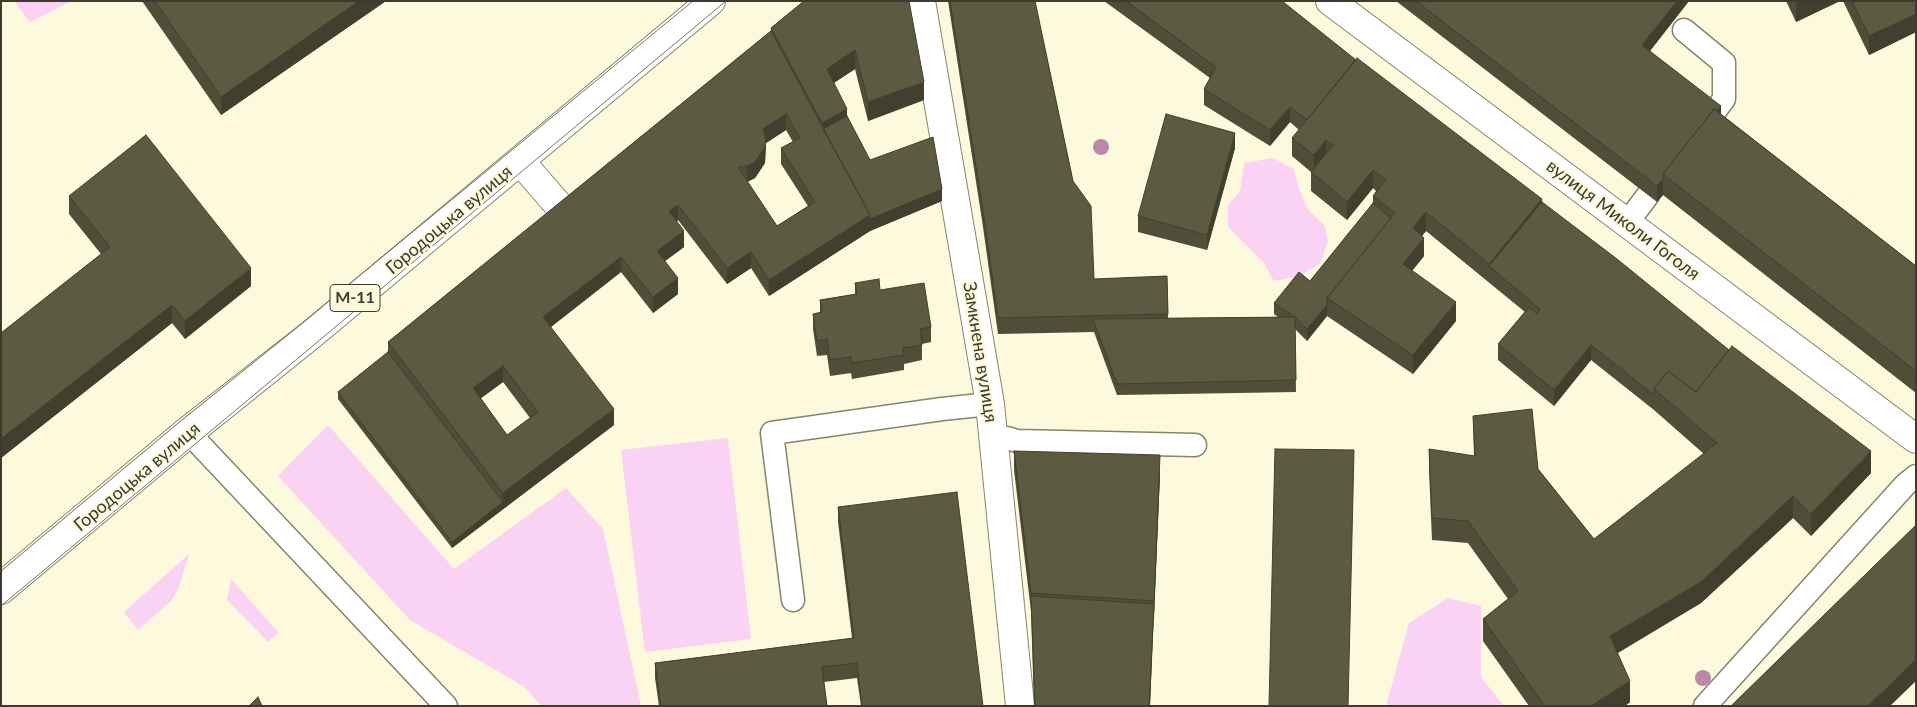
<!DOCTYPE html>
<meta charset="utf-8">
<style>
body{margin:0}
#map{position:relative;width:1917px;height:707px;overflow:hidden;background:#fdf9dd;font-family:Lato,sans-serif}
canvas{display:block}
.frame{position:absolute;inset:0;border:2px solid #3c3b30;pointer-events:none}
</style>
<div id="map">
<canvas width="1917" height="707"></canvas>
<div class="frame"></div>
</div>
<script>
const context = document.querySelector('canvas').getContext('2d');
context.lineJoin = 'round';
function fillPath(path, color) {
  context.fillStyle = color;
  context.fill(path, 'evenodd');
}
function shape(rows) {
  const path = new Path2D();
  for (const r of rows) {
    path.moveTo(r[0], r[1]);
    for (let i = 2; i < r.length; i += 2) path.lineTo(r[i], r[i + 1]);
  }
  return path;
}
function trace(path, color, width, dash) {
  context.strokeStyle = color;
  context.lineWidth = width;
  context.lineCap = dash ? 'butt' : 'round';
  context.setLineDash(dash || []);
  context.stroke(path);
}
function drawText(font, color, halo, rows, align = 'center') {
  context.font = font + ' Lato,sans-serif';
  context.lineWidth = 5;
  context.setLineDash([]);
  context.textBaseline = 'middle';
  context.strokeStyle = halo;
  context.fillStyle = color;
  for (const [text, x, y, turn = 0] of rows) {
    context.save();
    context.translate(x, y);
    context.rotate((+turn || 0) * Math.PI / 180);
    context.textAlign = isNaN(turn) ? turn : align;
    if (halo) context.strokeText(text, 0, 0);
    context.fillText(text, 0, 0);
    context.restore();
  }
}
fillPath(shape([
 [14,1,72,1,30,22],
 [1273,158,1294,169,1299,189,1309,211,1325,226,1328,242,1320,264,1299,276,1274,281,1263,262,1228,227,1228,205,1240,191,1244,163],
 [328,425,454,569,566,488,603,529,641,706,541,706,526,688,410,620,278,476],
 [728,438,751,639,645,652,621,450],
 [189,554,179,587,171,601,138,630,124,612],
 [231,579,279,633,268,642,227,600],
 [1448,598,1481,606,1481,677,1504,706,1386,706,1409,623]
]), '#fad2f4');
const service = shape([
 [1684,30,1724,63,1724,99,1712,115],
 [1627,223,1648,195],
 [189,433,446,706],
 [994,441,1007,438,1017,441,1195,445],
 [793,600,772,433,942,409,990,404],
 [1705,706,1906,484,1916,476]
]);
const minor = shape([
 [921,1,990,404,1020,706],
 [1330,1,1916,439],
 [520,161,566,214]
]);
const primary = shape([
 [1,590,189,433,311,335,711,1]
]);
trace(service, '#88846b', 25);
trace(minor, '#88846b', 30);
trace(primary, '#88846b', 30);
trace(service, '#fff', 22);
trace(minor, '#fff', 28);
trace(primary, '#fff', 28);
trace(shape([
 [1,568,178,420,302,323,693,1],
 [1,606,726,1]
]), '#757363', 1);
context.fillStyle = '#bb88a9';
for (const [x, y] of [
 [1101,147],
 [1703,678]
]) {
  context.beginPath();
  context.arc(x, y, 8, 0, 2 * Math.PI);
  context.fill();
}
fillPath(shape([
 [142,1,386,1,221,115],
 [804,1,924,100,868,121,855,69,834,83,847,116,870,160,942,201,870,231,769,296,751,268,727,284,678,220,677,222,684,247,665,261,678,294,653,313,621,272,551,327,614,425,452,548,338,399,338,392,388,352,388,342,771,31,771,28],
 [786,130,793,142,781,148,781,164,808,206,777,226,747,182,755,178,765,163,766,143],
 [503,382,530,418,507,435,481,398],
 [948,1,1035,1,1073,181,1094,279,1167,276,1168,318,1278,317,1274,314,1274,303,1310,281,1373,203,1373,196,1376,191,1373,188,1347,220,1311,191,1311,172,1292,156,1292,138,1299,130,1290,122,1270,146,1204,105,1204,89,1210,78,1104,1,1282,1,1356,60,1542,202,1871,473,1811,536,1793,518,1701,603,1618,653,1630,702,1625,706,1529,706,1483,641,1483,619,1508,599,1468,543,1432,540,1429,470,1429,449,1474,456,1473,416,1538,469,1594,539,1704,454,1654,410,1591,360,1554,406,1498,360,1498,344,1525,312,1426,231,1422,236,1424,256,1412,271,1456,321,1413,374,1327,316,1307,341,1295,329,1296,392,1117,395,1094,332,998,334,983,227],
 [1396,1,1689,1,1650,51,1721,114,1916,266,1916,393,1663,195,1657,202],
 [1786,1,1840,1,1796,22],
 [1843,1,1916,1,1916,32,1869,55],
 [1235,148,1207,250,1138,232,1138,216],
 [69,196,251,286,185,339,172,323,1,458,1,333,101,254,69,214],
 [855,283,880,290,931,327,931,342,922,344,922,360,904,364,904,370,852,379,851,373,830,376,827,355,817,356,813,329,813,314,820,313,820,300,855,294],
 [1014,451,1160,474,1150,706,1034,706,1031,611,1014,470],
 [838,507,983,706,861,706,857,678,824,682,827,706,659,706,655,678,655,663,852,638,838,522]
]), '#504d39');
fillPath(shape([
 [359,1,386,1,221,115,221,97],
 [1677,1,1689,1,1642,61,1642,45],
 [1801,1,1840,1,1796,22,1796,4],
 [1916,14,1916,32,1869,55,1869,36],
 [855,50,855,69,827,87,827,69],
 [924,82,924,100,868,121,868,102],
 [1721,106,1721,122,1665,176],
 [1290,107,1290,122,1270,146,1270,130],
 [847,109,847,127,822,130,822,123],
 [786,114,786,130,766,143,765,163,755,178,747,182,747,166,763,129],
 [1235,133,1235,148,1207,250,1207,235],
 [1326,140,1326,158,1314,174,1314,155],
 [1373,170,1373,188,1347,220,1347,202],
 [1663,179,1663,195,1657,202,1657,186],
 [942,189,942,201,870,231,769,296,769,280,870,215],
 [1542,199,1542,218,1489,266,1489,264],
 [678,205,678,220,669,227,669,211],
 [1426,212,1426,231,1413,247,1413,228],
 [684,231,684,247,657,267,657,251],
 [1424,238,1424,256,1403,282,1403,264],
 [751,252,751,268,727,284,727,268],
 [621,257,621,272,543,333,543,317],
 [251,268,251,286,185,339,185,321],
 [678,278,678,294,653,313,653,297],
 [1456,302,1456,321,1413,374,1413,355],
 [172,305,172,323,1,458,1,439],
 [1327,305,1327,316,1307,341,1307,329],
 [1591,345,1591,360,1554,406,1554,390],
 [503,366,503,382,473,404,473,388],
 [614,409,614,425,452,548,452,542,503,502,503,493],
 [1871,451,1871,473,1811,536,1811,514],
 [1160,455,1160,474,1154,619,1154,601],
 [1793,496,1793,518,1701,603,1610,657,1610,636],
 [1154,604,1150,706,1149,706],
 [1916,659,1916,681,1890,706,1868,706],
 [1630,681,1630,702,1625,706,1591,706]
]), '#413f2e');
const building = shape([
 [155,1,359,1,221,97,155,1],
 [804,1,909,1,924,82,868,102,855,50,827,69,847,109,822,123,771,28,804,1],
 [950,1,1035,1,1073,181,1091,206,1094,279,1167,276,1168,314,998,318,983,211,950,1],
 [1126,1,1282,1,1356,60,1307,120,1290,107,1270,130,1204,89,1216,67,1126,1],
 [1416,1,1677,1,1642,45,1721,106,1717,111,1714,109,1663,174,1663,179,1657,186,1416,1],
 [1852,1,1916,1,1916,14,1869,36,1852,1],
 [771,31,870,215,769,280,751,252,727,268,678,205,669,211,684,231,657,251,678,278,653,297,621,257,543,317,614,409,503,493,388,342,771,31],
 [786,114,800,138,781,148,815,202,777,226,738,167,747,166,755,162,765,147,766,138,763,129,786,114],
 [503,366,538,412,507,435,473,388,503,366],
 [1357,58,1542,199,1489,264,1426,212,1413,228,1424,238,1403,264,1456,302,1413,355,1327,298,1395,213,1373,196,1386,180,1373,170,1347,202,1311,172,1333,145,1326,140,1314,155,1292,138,1357,58],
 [1714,109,1916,266,1916,371,1663,174,1714,109],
 [1166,114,1235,133,1207,235,1138,216,1166,114],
 [847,116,870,160,933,137,942,189,870,219,870,215,823,129,847,116],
 [146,135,251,268,185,321,172,305,1,439,1,333,110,247,69,196,146,135],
 [1542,202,1617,259,1729,350,1696,392,1668,371,1654,389,1654,395,1591,345,1554,390,1498,344,1529,307,1537,314,1540,309,1489,266,1542,202],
 [1373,203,1391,218,1327,298,1327,305,1307,329,1295,317,1274,303,1299,272,1310,281,1373,203],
 [879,279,880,290,924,283,931,327,920,329,922,345,903,348,904,355,852,363,851,357,830,360,827,339,817,341,813,314,822,312,820,300,857,294,855,283,879,279],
 [1295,317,1296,380,1117,384,1093,319,1295,317],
 [1732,346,1871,451,1811,514,1793,496,1701,582,1610,636,1630,681,1591,706,1545,706,1483,619,1518,591,1468,521,1432,518,1429,449,1475,456,1473,416,1532,409,1538,469,1594,539,1717,443,1654,389,1668,371,1696,392,1732,346],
 [388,352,503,502,452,542,338,392,388,352],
 [1275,449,1354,450,1348,706,1269,706,1275,449],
 [1014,451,1160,455,1154,601,1031,593,1014,451],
 [957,492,983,706,862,706,857,663,822,667,827,706,661,706,655,663,854,638,838,507,957,492],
 [1916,525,1916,659,1868,706,1731,706,1916,525],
 [1031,596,1154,604,1149,706,1035,706,1031,596],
 [258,697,262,706,249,706,258,697]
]);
fillPath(building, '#5d5a42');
trace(building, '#413f2e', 1);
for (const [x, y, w] of [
 [355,298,50]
]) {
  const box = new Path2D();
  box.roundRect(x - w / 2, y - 13.5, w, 27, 4);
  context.fillStyle = '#fdf9dd';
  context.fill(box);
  trace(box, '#3c3b30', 1);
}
drawText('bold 16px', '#3c3b30', null, [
 ["М-11",355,298]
]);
drawText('18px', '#3c3b30', '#fdf9dd', [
 ["Городоцька вулиця",449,220,-40],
 ["вулиця Миколи Гоголя",1623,220,37],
 ["Замкнена вулиця",980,352,81],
 ["Городоцька вулиця",137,477,-40]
]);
</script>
